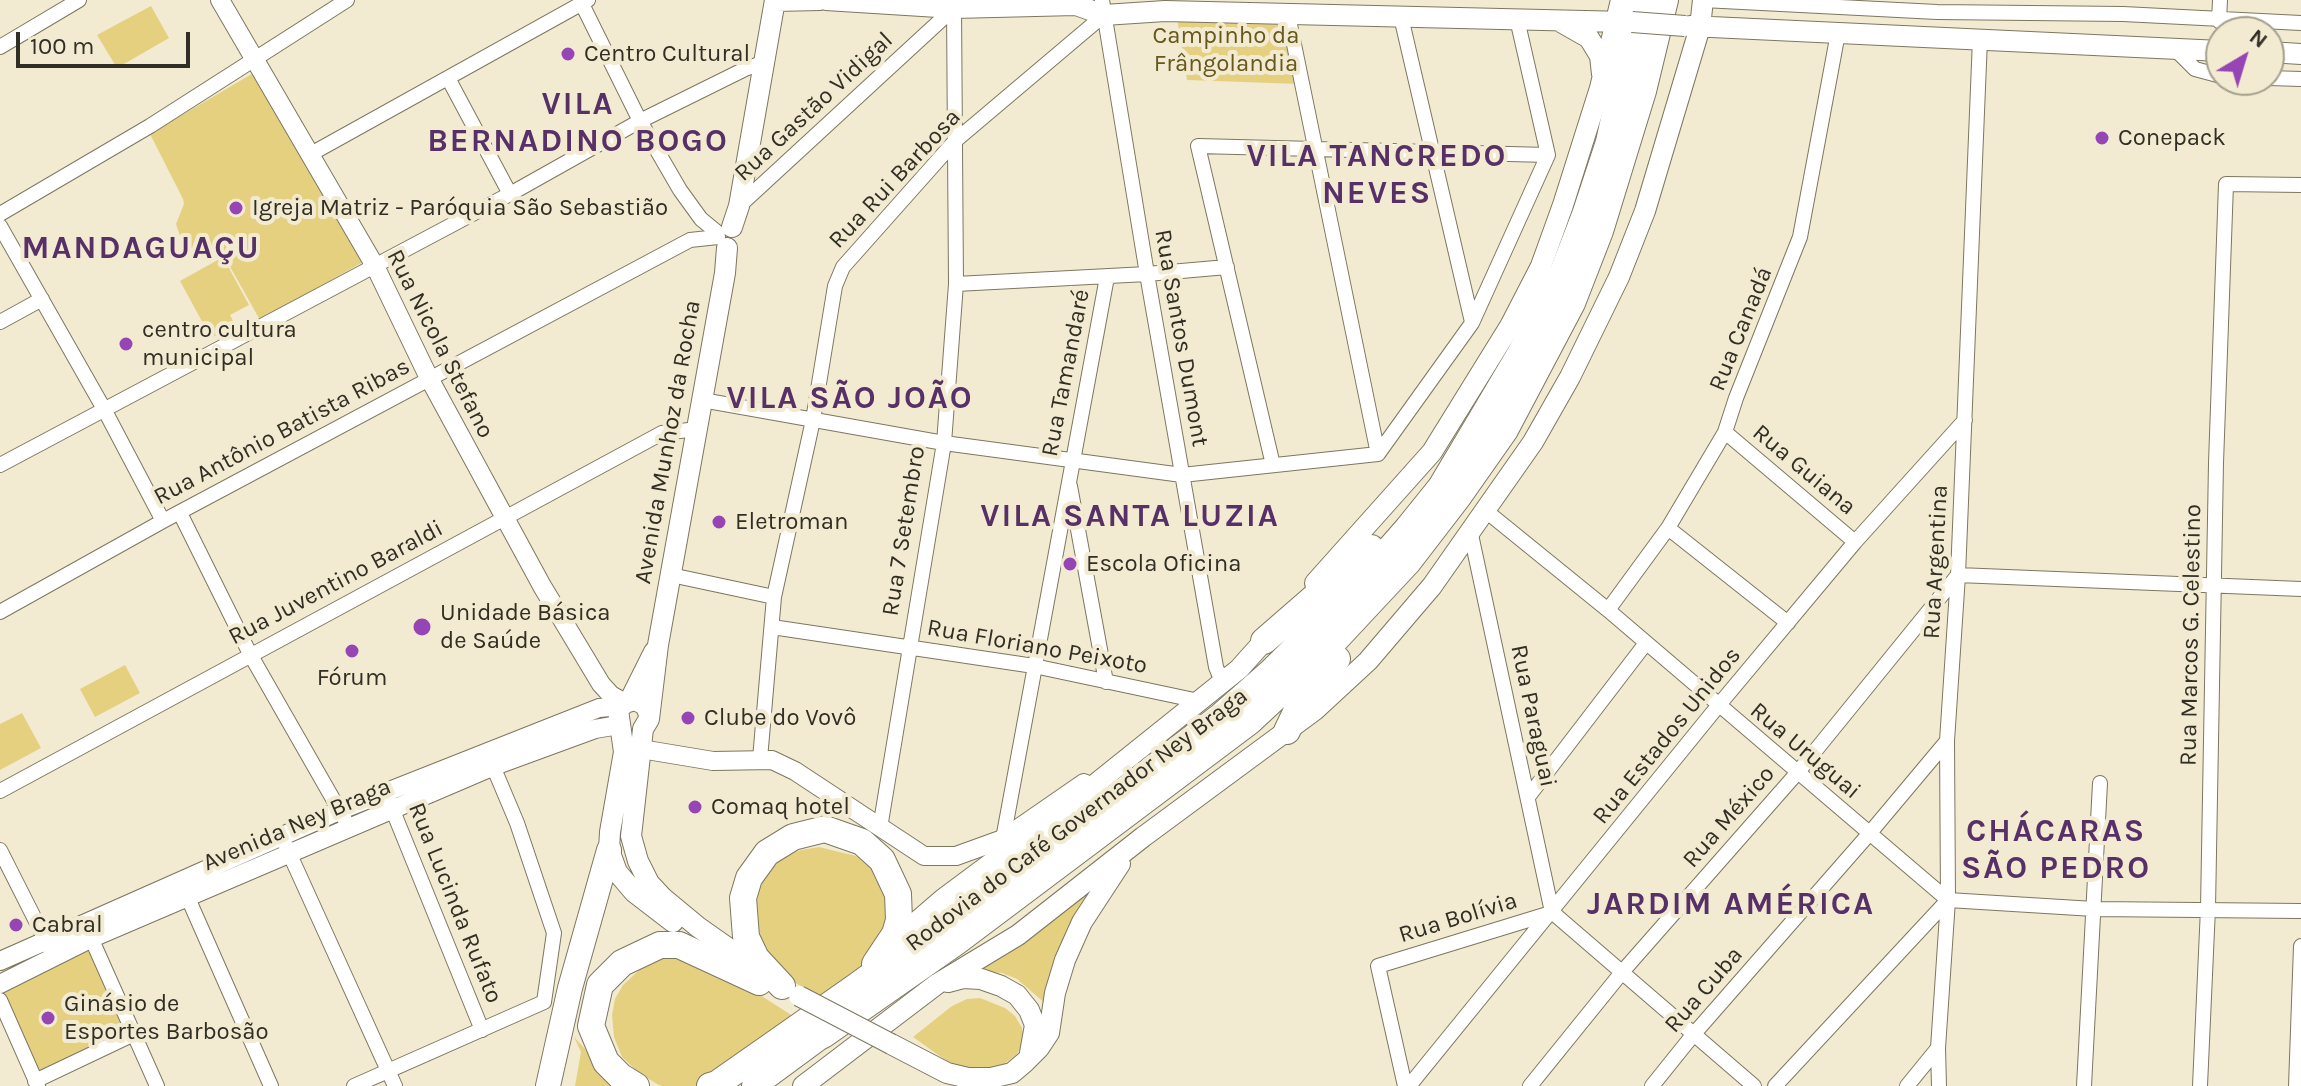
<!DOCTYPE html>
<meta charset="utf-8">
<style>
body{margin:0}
#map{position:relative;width:2301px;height:1086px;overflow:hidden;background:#f2ebd2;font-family:Karla,sans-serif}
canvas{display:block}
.north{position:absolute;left:2205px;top:16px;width:80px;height:80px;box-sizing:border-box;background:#f2ebd2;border:2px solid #a5a08d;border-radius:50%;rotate:38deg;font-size:22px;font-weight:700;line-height:32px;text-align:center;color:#312f25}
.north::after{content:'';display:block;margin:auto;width:28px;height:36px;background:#9545b4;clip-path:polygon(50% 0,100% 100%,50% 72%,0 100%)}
.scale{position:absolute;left:16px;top:32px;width:174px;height:36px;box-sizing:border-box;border:4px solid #312f25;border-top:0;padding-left:10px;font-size:24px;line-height:28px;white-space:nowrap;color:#312f25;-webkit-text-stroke:6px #f2ebd2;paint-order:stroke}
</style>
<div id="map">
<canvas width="2301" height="1086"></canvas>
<div class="north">N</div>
<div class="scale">100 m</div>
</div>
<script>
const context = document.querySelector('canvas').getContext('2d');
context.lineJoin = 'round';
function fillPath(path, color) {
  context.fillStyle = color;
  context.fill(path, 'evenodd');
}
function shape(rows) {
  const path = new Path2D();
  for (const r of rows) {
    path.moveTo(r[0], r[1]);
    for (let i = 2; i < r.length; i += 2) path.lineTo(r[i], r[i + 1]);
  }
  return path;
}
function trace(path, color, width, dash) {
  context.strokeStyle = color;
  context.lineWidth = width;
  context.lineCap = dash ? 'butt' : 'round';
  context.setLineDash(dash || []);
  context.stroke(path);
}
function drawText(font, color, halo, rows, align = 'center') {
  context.font = font + ' Karla,sans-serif';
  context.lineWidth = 8;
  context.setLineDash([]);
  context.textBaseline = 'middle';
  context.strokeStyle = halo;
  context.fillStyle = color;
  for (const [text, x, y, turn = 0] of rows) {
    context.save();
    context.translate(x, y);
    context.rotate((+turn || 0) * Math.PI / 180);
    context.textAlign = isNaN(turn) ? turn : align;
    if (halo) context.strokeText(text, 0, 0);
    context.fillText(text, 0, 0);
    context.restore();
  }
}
fillPath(shape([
 [151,6,169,38,117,68,97,35],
 [1177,18,1286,20,1299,84,1187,80],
 [255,72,363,262,260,320,224,256,195,251,180,236,176,224,184,204,183,199,150,134],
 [223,257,249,305,230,315,235,325,211,338,180,281],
 [125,665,140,693,95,717,80,689],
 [22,713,41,748,0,770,0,724],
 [819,847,856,856,872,868,890,897,880,949,827,1001,792,981,760,949,753,903,761,882,770,869,782,858,801,850],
 [1095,889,1047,1005,1017,979,1002,973,979,971],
 [90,943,131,1033,36,1077,0,997,0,986],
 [663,958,682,958,735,979,796,1018,726,1069,696,1086,662,1086,657,1084,638,1072,622,1057,614,1037,612,1015,615,999,623,985,647,963],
 [980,998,1005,1008,1015,1016,1022,1028,1024,1041,1017,1054,1004,1064,988,1069,969,1070,948,1062,913,1037,952,1006,967,999],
 [574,1037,585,1049,600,1075,613,1086,575,1086,581,1052]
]), '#e5d080');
const minor = shape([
 [580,0,640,121,680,190,701,219,718,233],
 [1102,0,1147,274,1216,667,1222,682],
 [1703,0,1937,12,2123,14,2301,23],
 [1288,15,1378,454],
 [1401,17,1472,322],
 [2219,21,2220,0],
 [0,47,79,0],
 [2174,48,2195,69,2221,76],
 [448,78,510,194],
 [2269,78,2301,79],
 [309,155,588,0],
 [739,206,954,8],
 [0,214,150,126,347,0],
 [0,226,104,409,163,521],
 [956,284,1147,274,1227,267],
 [0,322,42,299],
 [702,400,944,443,1182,475,1378,454],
 [1725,432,1855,542],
 [1378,454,1472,323,1548,155,1517,19],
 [0,465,510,194,640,121,745,69,762,63],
 [1273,465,1198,146,1548,155],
 [1070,486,1106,682],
 [1486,511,1608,610,1948,900],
 [180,513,250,654,349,827],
 [1668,528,1788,623],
 [1470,530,1552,912],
 [671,575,774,597],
 [1608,610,1668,528,1725,432,1736,398,1800,237,1838,33],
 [0,612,163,521,690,240,718,237],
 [772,627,1034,666,1199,701],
 [760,759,774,597,813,420,835,286,843,267,955,141,1104,15],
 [0,791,662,433,698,429],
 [1528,797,1646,643],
 [389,801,482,1030],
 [880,828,944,443,956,284,954,8],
 [1003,839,1107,277],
 [286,846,395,1086],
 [0,850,50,949],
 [184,889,271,1086],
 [1948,900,2094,909,2301,911],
 [1552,912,1754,1086],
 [88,931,157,1086],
 [0,1000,38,1086],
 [35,1081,134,1034],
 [354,1086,544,1002,554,933,517,823,490,759],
 [1405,1086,1378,966,1551,913],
 [1409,1086,1718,706,1855,542,1965,420],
 [1530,1086,1623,971,1798,772,1958,575,2301,589],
 [1652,1086,1693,1035,1869,834,1947,741],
 [1775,1086,1948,900],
 [1907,1086,1938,1048],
 [1939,1086,1938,1048,1948,900,1947,741,1958,575,1980,39],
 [2084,1086,2100,783],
 [2200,1086,2208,908,2216,463,2226,184,2301,185],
 [2296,1086,2301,946]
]);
const tertiary = shape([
 [220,0,375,266,429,378,542,586,601,684,611,695,625,703],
 [641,749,713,761,772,760,795,771,924,856,956,856,1003,839,1084,783],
 [0,961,341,810,599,708,620,706],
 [0,984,92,938,494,766,595,729,619,725]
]);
const secondary = shape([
 [826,0,954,8,1076,5,1104,15,1165,11,1627,22],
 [775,1,820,0],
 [1561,22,1589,38,1600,56,1602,74],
 [1690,26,2221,51],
 [2269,52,2301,54],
 [732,227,739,206,775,0],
 [727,248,725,273,658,645,649,719,643,729,631,836,638,861,649,883,663,898,698,927,762,972],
 [1315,583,1432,452,1510,326,1541,266,1563,205,1600,88,1621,0],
 [630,700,654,652],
 [649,714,645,705,635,700,625,703,618,710,624,752,610,832,609,850,617,872,634,892,673,922],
 [893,942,943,899,1068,806,1239,669,1273,631],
 [948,982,963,978,981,979,1001,986,1017,995,1029,1010,1035,1025,1030,1053],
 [891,1044,947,1073,968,1078,991,1078,1012,1073,1025,1062,1039,1048,1049,1033,1055,993,1065,960,1082,922,1120,864],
 [803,1086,937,984,1018,935,1143,837,1315,710,1368,661,1432,586,1533,442,1570,377,1619,277,1645,211,1700,27,1703,0]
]);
const trunk = shape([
 [548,1086,570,988,609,850],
 [754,1086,823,1035]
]);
const motorway = shape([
 [1264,641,1371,548],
 [1287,731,1297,710,1337,659],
 [782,986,756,958,746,937,743,898,749,878,767,853,793,837,825,829,862,842,882,860,898,894,899,920,895,934,875,964],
 [823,1035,956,942,1250,721,1322,654,1408,562,1458,497,1505,430,1572,303,1600,231,1643,91,1665,0],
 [636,1086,620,1076,606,1062,591,1026,600,985,622,963,660,945,679,945,759,982],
 [710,1086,717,1084,854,988,1098,811,1221,716,1271,672,1349,595,1408,528,1441,487,1478,425,1520,354,1563,272,1585,215,1609,142,1640,0]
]);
trace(minor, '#7d7760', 16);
trace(tertiary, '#7d7760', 20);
trace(secondary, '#7d7760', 22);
trace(trunk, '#7d7760', 26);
trace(motorway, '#7d7760', 28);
trace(minor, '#fff', 14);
trace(tertiary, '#fff', 18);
trace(secondary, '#fff', 20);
trace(trunk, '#fff', 24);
trace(motorway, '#fff', 26);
const secondaryBridge = shape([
 [1632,22,1685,26],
 [799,996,891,1044]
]);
trace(secondaryBridge, '#7d7760', 22, []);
trace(secondaryBridge, '#fff', 20);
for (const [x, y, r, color] of [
 [568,54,8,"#9545b4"],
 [2102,138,8,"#9545b4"],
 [236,208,8,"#9545b4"],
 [126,344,8,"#9545b4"],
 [719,522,8,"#9545b4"],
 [1070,564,8,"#9545b4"],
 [422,627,10,"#9545b4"],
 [352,651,8,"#9545b4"],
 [688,718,8,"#9545b4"],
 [695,807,8,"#9545b4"],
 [16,925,8,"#9545b4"],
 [48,1018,8,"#9545b4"]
]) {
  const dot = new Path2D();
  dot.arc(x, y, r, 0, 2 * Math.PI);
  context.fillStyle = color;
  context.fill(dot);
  trace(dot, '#f2ebd2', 3);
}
drawText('24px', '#66571b', '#f2ebd2', [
 ["Campinho da",1226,36],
 ["Frângolandia",1226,64]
]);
drawText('24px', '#312f25', '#f2ebd2', [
 ["Centro Cultural",584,54],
 ["Conepack",2118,138],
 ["Igreja Matriz - Paróquia São Sebastião",252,208],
 ["centro cultura",142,330],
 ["municipal",142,358],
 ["Eletroman",735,522],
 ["Escola Oficina",1086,564],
 ["Unidade Básica",440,613],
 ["de Saúde",440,641],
 ["Fórum",352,678,"center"],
 ["Clube do Vovô",704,718],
 ["Comaq hotel",711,807],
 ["Cabral",32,925],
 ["Ginásio de",64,1004],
 ["Esportes Barbosão",64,1032]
], 'left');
drawText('24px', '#312f25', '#f2ebd2', [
 ["Rua Gastão Vidigal",814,107,-43],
 ["Rua Rui Barbosa",895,179,-47],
 ["Rua Canadá",1741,329,-68],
 ["Rua Santos Dumont",1181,338,80],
 ["Rua Nicola Stefano",440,344,63],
 ["Rua Tamandaré",1066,373,-79],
 ["Rua Antônio Batista Ribas",282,432,-28],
 ["Avenida Munhoz da Rocha",668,442,-80],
 ["Rua Guiana",1804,470,40],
 ["Rua 7 Setembro",904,531,-81],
 ["Rua Argentina",1936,562,-87],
 ["Rua Juventino Baraldi",336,583,-28],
 ["Rua Marcos G. Celestino",2191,635,-89],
 ["Rua Floriano Peixoto",1037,647,10],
 ["Rua Paraguai",1533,716,78],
 ["Rua Estados Unidos",1667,736,-51],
 ["Rua Uruguai",1805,751,40],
 ["Rua México",1729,817,-49],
 ["Rodovia do Café Governador Ney Braga",1077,820,-37],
 ["Avenida Ney Braga",297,825,-23],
 ["Rua Lucinda Rufato",455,903,68],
 ["Rua Bolívia",1458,918,-17],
 ["Rua Cuba",1704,990,-49]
]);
context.letterSpacing = '2px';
drawText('bold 32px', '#573067', '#f2ebd2', [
 ["VILA",578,105],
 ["BERNADINO BOGO",578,142],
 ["VILA TANCREDO",1377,157],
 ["NEVES",1377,194],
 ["MANDAGUAÇU",141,249],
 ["VILA SÃO JOÃO",850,399],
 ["VILA SANTA LUZIA",1130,517],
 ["CHÁCARAS",2056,832],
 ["SÃO PEDRO",2056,869],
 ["JARDIM AMÉRICA",1731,905]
]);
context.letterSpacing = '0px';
</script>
